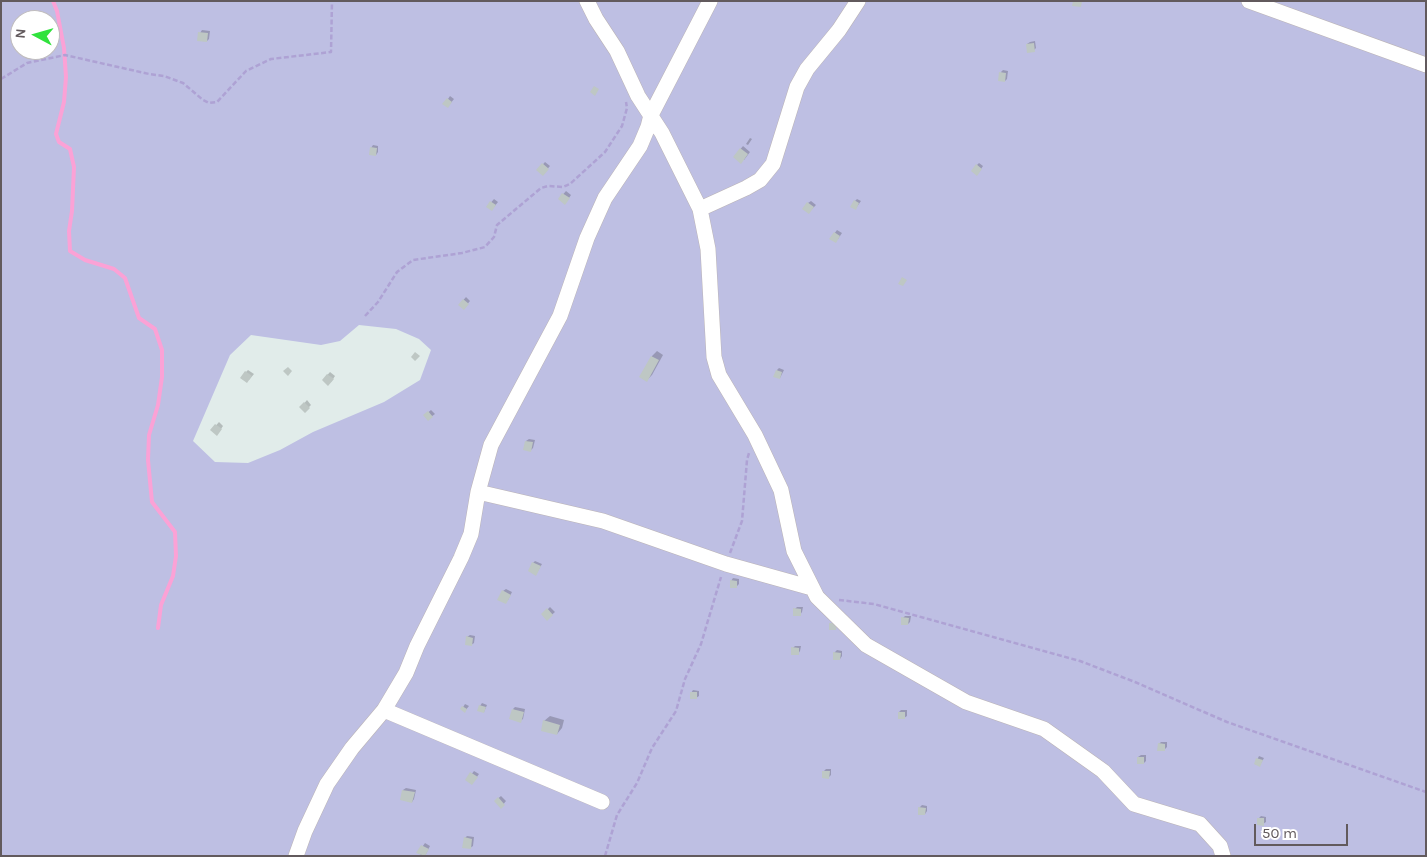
<!DOCTYPE html>
<style>
body{margin:0}
#map{position:relative;width:1427px;height:857px;overflow:hidden;background:#e1ecea;font-family:Karla,sans-serif}
canvas{display:block}
.frame{position:absolute;inset:0;border:2px solid #625a5d;pointer-events:none}
.north{position:absolute;left:10px;top:10px;width:50px;height:50px;box-sizing:border-box;background:#fff;border:1px solid #c0bdbe;border-radius:50%;rotate:276deg;font-size:14px;font-weight:700;line-height:20px;text-align:center;color:#625a5d}
.north::after{content:'';display:block;margin:auto;width:18px;height:22px;background:#31e23d;clip-path:polygon(50% 0,100% 100%,50% 72%,0 100%)}
.scale{position:absolute;left:1254px;top:824px;width:94px;height:22px;box-sizing:border-box;border:2px solid #625a5d;border-top:0;padding-left:6px;font-size:15px;line-height:18px;white-space:nowrap;color:#625a5d;-webkit-text-stroke:4px #fff;paint-order:stroke}
</style>
<div id="map">
<canvas width="1427" height="857"></canvas>
<div class="frame"></div>
<div class="north">N</div>
<div class="scale">50 m</div>
</div>
<script>
const context = document.querySelector('canvas').getContext('2d');
context.lineJoin = 'round';
function fillPath(path, color) {
  context.fillStyle = color;
  context.fill(path, 'evenodd');
}
function shape(rows) {
  const path = new Path2D();
  for (const r of rows) {
    path.moveTo(r[0], r[1]);
    for (let i = 2; i < r.length; i += 2) path.lineTo(r[i], r[i + 1]);
  }
  return path;
}
function trace(path, color, width, dash) {
  context.strokeStyle = color;
  context.lineWidth = width;
  context.lineCap = dash ? 'butt' : 'round';
  context.setLineDash(dash || []);
  context.stroke(path);
}
fillPath(shape([
 [1,1,1426,1,1426,856,1,856],
 [20,20,50,20,50,50,20,50],
 [359,325,396,329,419,339,431,350,420,380,384,402,313,432,280,450,248,463,215,462,193,441,230,355,251,335,321,345,340,341]
]), '#bebfe3');
fillPath(shape([
 [202,30,210,31,209,39,207,41,200,33],
 [1035,41,1036,48,1034,50,1027,44,1030,42],
 [1003,70,1008,71,1007,79,1005,81,1001,72],
 [450,96,454,99,450,104,448,99],
 [750,138,752,139,748,145,746,144],
 [373,145,378,146,378,152,376,155,371,148],
 [743,146,750,152,744,160,734,157],
 [545,162,550,166,543,174,538,170],
 [979,163,983,166,979,172,977,165],
 [566,191,571,195,567,201,559,199],
 [494,199,498,202,494,207,488,206],
 [857,199,861,201,856,208,855,201],
 [811,201,816,205,811,210,808,203],
 [837,230,842,233,838,239,831,238],
 [466,297,470,301,464,308,460,304],
 [657,351,663,355,652,375,647,380,652,356],
 [779,368,784,370,780,378,777,370],
 [248,370,254,374,249,380,246,372],
 [330,372,335,376,331,382,323,380],
 [307,400,311,405,305,411,301,407],
 [431,410,435,414,428,419,425,415],
 [219,422,223,426,219,432,212,430],
 [529,439,535,440,533,448,531,450,526,441],
 [535,561,542,564,536,574,533,563],
 [733,578,739,579,739,584,736,587,731,581],
 [506,589,512,592,508,600,503,591],
 [550,607,555,612,547,619,543,614],
 [797,607,803,607,802,612,800,615,795,609],
 [905,616,911,616,910,622,908,624,903,618],
 [470,635,475,636,474,643,471,645,467,637],
 [795,646,801,646,800,651,798,654,793,648],
 [837,650,842,651,842,656,840,659,834,653],
 [693,690,699,691,699,696,696,698,691,693],
 [482,703,487,705,484,712,480,706],
 [465,704,469,706,465,711,462,709],
 [515,707,525,709,523,719,520,721,513,709],
 [901,710,907,710,907,716,904,718,899,712],
 [550,716,564,720,562,728,557,734,544,721],
 [1161,742,1167,742,1167,747,1164,750,1159,744],
 [1141,755,1146,755,1146,761,1144,763,1138,757],
 [1259,756,1264,758,1260,765,1255,764],
 [826,769,831,769,831,775,829,777,824,771],
 [474,771,479,774,474,781,467,780],
 [406,788,416,790,414,799,412,802,401,799,403,790],
 [501,796,506,801,501,807,495,801],
 [922,805,927,806,927,811,925,814,919,808],
 [1261,816,1266,817,1266,822,1263,824,1258,819],
 [467,836,474,837,473,846,470,848,465,838],
 [425,843,430,846,426,854,423,856,418,853]
]), '#0003');
trace(shape([
 [53,1,57,11,64,48,66,77,64,102,56,134,59,142,70,149,74,167,72,211,69,231,70,251,85,260,114,269,125,278,139,318,155,329,162,350,162,377,158,405,149,435,148,460,152,502,175,532,176,556,173,576,161,605,158,628]
]), '#fba2d6', 4);
fillPath(shape([
 [1073,1,1082,1,1081,7,1072,6],
 [198,32,208,33,207,42,197,41],
 [1034,43,1035,52,1027,53,1026,44],
 [999,72,1006,73,1005,82,998,81],
 [594,86,599,89,595,96,590,92],
 [447,98,452,102,448,108,442,104],
 [370,147,377,148,376,156,369,155],
 [740,148,748,154,741,164,733,157],
 [542,163,549,169,543,176,536,170],
 [976,164,982,169,977,176,971,171],
 [562,193,570,198,565,205,558,199],
 [854,200,859,203,856,210,850,207],
 [490,201,496,205,492,211,486,207],
 [807,202,814,207,809,214,802,209],
 [834,232,840,236,836,243,829,239],
 [902,277,907,280,903,286,898,284],
 [463,299,469,304,464,310,458,305],
 [415,352,420,356,415,361,411,357],
 [651,356,659,360,647,382,639,377],
 [288,367,292,371,288,376,283,371],
 [776,370,782,372,780,379,773,377],
 [245,371,252,376,247,383,240,378],
 [327,374,334,379,328,386,322,380],
 [304,402,310,408,305,413,299,407],
 [428,411,433,417,428,421,423,415],
 [215,424,222,429,217,436,210,430],
 [525,441,533,442,531,452,523,450],
 [532,562,541,566,536,576,528,571],
 [730,580,737,581,737,588,730,588],
 [502,590,511,595,506,604,497,600],
 [547,608,553,615,547,621,541,614],
 [793,608,801,609,801,616,793,616],
 [901,617,909,618,908,625,901,625],
 [829,623,837,623,836,630,829,630],
 [466,636,473,638,472,646,465,645],
 [791,647,799,648,799,655,791,655],
 [833,652,841,653,840,660,833,660],
 [690,692,697,692,697,699,690,699],
 [479,705,486,707,484,713,477,711],
 [462,706,467,709,465,713,460,709],
 [512,709,524,712,521,723,509,719],
 [898,712,905,712,905,719,898,719],
 [543,720,560,725,557,735,541,731],
 [1158,743,1165,744,1165,751,1157,751],
 [1137,757,1144,757,1144,764,1137,764],
 [1256,758,1263,760,1260,767,1254,764],
 [822,771,830,771,829,779,822,778],
 [470,772,478,777,472,785,465,780],
 [402,790,415,792,412,803,400,800],
 [498,797,505,805,501,809,494,801],
 [918,807,926,808,925,815,918,815],
 [1257,818,1264,818,1264,826,1257,825],
 [464,837,472,839,471,849,462,848],
 [421,845,429,849,425,856,416,853]
]), '#bec7c4');
const street = shape([
 [587,1,596,19,617,51,638,96,662,133,700,209,708,249,714,357,719,375,755,435,781,490,794,551,817,597,866,645,966,702,1044,729,1103,771,1134,804,1200,824,1220,846,1223,856],
 [1249,1,1426,65],
 [700,209,746,188,760,180,773,164,797,87,807,69,839,30,858,1],
 [478,492,603,521,726,564,812,588],
 [384,710,602,802],
 [296,856,305,831,327,784,352,748,384,710,406,673,417,646,461,558,471,534,478,492,491,445,560,316,587,238,605,198,640,146,648,127,651,115,710,1]
]);
trace(street, '#bbb4b7', 16);
trace(shape([
 [1,79,27,63,65,55,149,74,164,76,183,83,203,100,209,103,217,102,246,71,271,59,331,52,332,1],
 [365,316,378,302,397,272,413,260,462,253,485,247,494,237,497,225,541,188,548,186,563,187,570,184,605,152,622,126,627,108,626,102],
 [730,553,742,521,747,460,749,453],
 [839,600,874,604,1080,661,1135,682,1227,722,1426,792],
 [605,856,617,815,637,783,652,748,676,711,685,679,701,644,721,577]
]), '#aea2d4', 2.5, [5, 2.5]);
trace(street, '#fff', 15);
</script>
